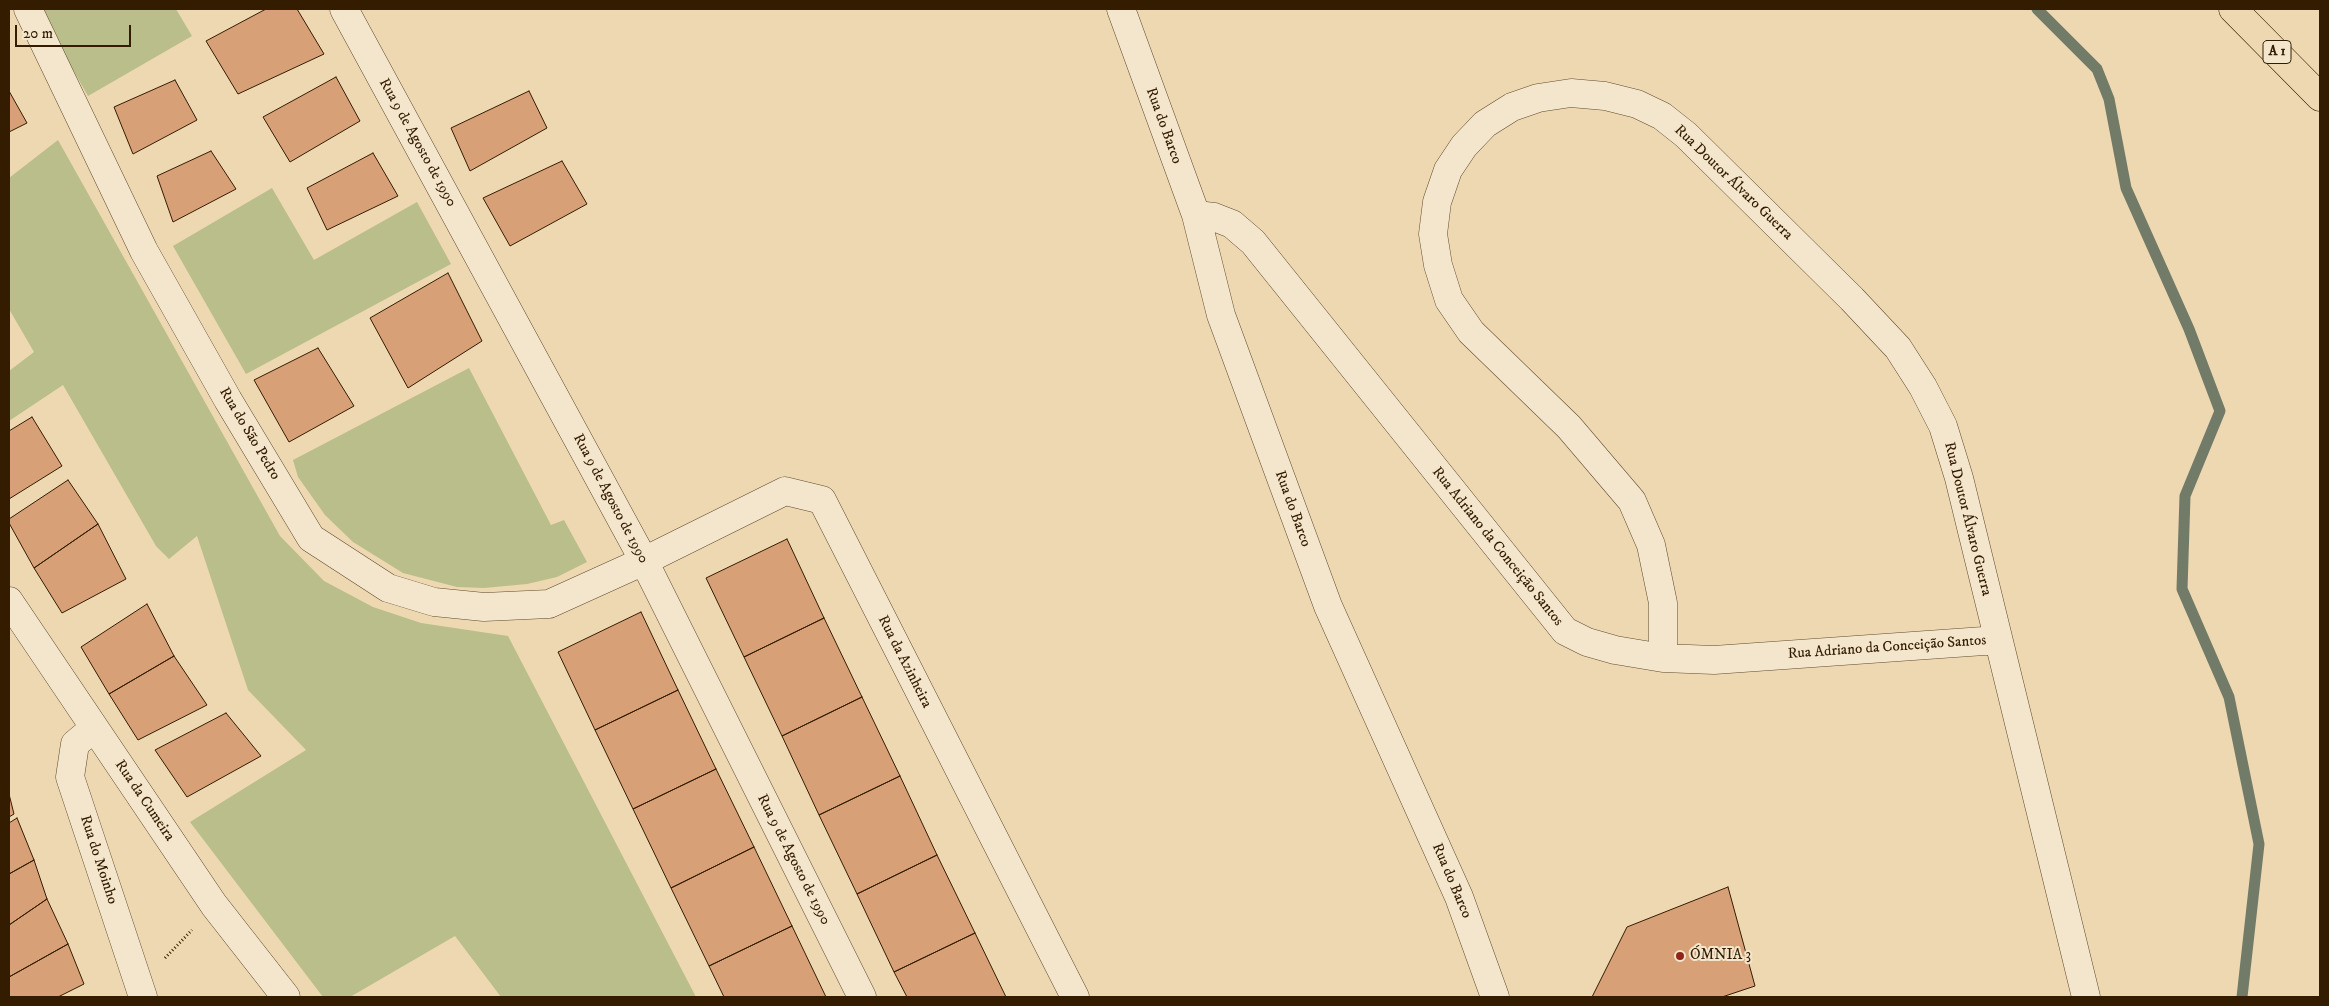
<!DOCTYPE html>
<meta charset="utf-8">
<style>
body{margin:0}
#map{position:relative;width:2329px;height:1006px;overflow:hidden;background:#edd8b1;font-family:"IM FELL DW Pica",serif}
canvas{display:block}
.frame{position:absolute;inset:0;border:10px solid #341c01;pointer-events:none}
.scale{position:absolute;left:15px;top:25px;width:116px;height:22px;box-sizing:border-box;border:2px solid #341c01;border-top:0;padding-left:6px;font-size:15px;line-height:18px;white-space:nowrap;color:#341c01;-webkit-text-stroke:4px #f3e6cc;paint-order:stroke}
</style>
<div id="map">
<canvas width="2329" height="1006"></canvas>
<div class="frame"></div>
<div class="scale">20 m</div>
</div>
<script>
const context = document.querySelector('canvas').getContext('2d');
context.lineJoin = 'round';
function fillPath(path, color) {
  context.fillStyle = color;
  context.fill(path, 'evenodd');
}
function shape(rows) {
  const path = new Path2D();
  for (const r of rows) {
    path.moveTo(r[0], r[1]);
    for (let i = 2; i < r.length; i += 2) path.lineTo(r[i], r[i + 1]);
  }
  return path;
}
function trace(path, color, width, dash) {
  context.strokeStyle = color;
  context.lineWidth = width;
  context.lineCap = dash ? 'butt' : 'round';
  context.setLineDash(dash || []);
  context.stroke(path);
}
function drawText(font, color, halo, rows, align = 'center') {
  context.font = font + ' "IM FELL DW Pica",serif';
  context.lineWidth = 4;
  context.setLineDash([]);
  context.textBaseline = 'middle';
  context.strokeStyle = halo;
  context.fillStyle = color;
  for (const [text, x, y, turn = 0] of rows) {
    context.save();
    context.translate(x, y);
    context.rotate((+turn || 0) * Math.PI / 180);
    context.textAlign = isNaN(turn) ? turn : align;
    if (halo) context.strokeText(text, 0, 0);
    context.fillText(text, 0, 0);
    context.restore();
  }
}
fillPath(shape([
 [38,9,176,9,192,36,88,96],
 [58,140,280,536,324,581,373,607,421,623,508,636,696,997,501,997,455,936,350,997,323,997,190,822,306,750,248,690,197,536,169,559,156,546,63,385,9,421,9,371,34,352,9,309,9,178],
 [272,188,314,260,417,202,451,264,246,374,173,246],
 [469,368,551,525,564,520,587,562,557,577,527,584,484,588,457,587,403,573,353,542,325,515,298,477,293,460]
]), '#babe8a');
trace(shape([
 [2037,9,2097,69,2109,99,2126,188,2189,329,2220,411,2185,496,2182,589,2229,697,2259,844,2242,997]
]), '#717b67', 11);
const building = shape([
 [266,9,297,9,324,54,238,94,206,41,266,9],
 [336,77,360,121,290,162,263,117,336,77],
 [175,80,197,120,133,154,114,107,175,80],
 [9,91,27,123,9,132,9,91],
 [529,91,547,128,470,171,451,128,529,91],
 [211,151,236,189,173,222,157,176,211,151],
 [373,153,398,196,327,230,307,188,373,153],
 [562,161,587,204,510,246,483,198,562,161],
 [448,273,482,341,408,388,370,318,448,273],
 [318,348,354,406,289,442,254,380,318,348],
 [32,417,62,466,9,499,9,431,32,417],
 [68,480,98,524,34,568,9,523,9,519,68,480],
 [98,524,126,579,62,613,34,568,98,524],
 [787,539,824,618,744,657,706,578,787,539],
 [147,604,174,656,109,694,81,647,147,604],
 [641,612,678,690,595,730,558,652,641,612],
 [824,618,862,697,782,736,744,657,824,618],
 [174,656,207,705,138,740,109,694,174,656],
 [678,690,716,769,633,809,595,730,678,690],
 [862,697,900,776,819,815,782,736,862,697],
 [226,713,261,756,187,797,155,750,226,713],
 [716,769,754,847,671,888,633,809,716,769],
 [900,776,937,855,857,894,819,815,900,776],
 [9,794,14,814,9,817,9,794],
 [17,818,34,860,9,874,9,823,17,818],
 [754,847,792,926,709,966,671,888,754,847],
 [937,855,975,933,894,972,857,894,937,855],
 [34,860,47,899,9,925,9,874,34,860],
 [1728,887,1755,986,1722,997,1592,997,1627,927,1728,887],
 [47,899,68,944,9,977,9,925,47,899],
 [792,926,826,997,724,997,709,966,792,926],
 [975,933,1006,997,907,997,894,972,975,933],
 [68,944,84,984,58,997,9,997,9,977,68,944]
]);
fillPath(building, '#d8a076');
trace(building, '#341c01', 1);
const minor = shape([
 [28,9,144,251,228,400,311,538,388,588,434,602,484,607,549,604,644,561,785,491,822,500,1075,997],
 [344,9,644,561,862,997],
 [1121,9,1196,215,1221,315,1328,606,1459,897,1495,997],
 [1196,215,1214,217,1232,224,1253,242,1565,631,1587,642,1615,650,1663,658,1714,660,1998,640],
 [9,601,214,905,286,997],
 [1663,658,1663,603,1651,545,1632,501,1569,427,1471,332,1449,300,1438,265,1433,234,1437,202,1448,170,1464,146,1485,124,1512,107,1538,98,1571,93,1605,96,1637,104,1662,116,1686,135,1852,299,1898,348,1923,387,1943,426,1959,478,2086,997],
 [94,728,75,744,70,777,143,997]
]);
const motorway = shape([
 [2233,9,2320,97]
]);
trace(minor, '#624b2d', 29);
trace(motorway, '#341c01', 29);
trace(shape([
 [165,958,192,930]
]), '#341c01', 3, [1, 2.5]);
trace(minor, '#f3e6cc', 28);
trace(motorway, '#edd8b1', 28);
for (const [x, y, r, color] of [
 [1680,956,5,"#8f2418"]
]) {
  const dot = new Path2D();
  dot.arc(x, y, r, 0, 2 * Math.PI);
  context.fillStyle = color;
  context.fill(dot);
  trace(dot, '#f3e6cc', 2);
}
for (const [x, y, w] of [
 [2277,52,28]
]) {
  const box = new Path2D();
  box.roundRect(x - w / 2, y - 11.5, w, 23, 4);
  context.fillStyle = '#f3e6cc';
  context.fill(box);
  trace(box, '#341c01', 1);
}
drawText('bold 14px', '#341c01', null, [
 ["A 1",2277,52]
]);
drawText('15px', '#341c01', '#f3e6cc', [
 ["Rua do Barco",1163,126,70],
 ["Rua 9 de Agosto de 1990",417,143,61],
 ["Rua Doutor Álvaro Guerra",1733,183,44],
 ["Rua do São Pedro",249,434,59],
 ["Rua 9 de Agosto de 1990",610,499,62],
 ["Rua do Barco",1292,509,70],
 ["Rua Doutor Álvaro Guerra",1967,519,76],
 ["Rua Adriano da Conceição Santos",1497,547,51],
 ["Rua Adriano da Conceição Santos",1887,648,-4],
 ["Rua da Azinheira",904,662,63],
 ["Rua da Cumeira",144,801,56],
 ["Rua do Moinho",98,860,72],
 ["Rua 9 de Agosto de 1990",793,860,63],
 ["Rua do Barco",1451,881,67]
]);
drawText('15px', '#341c01', '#f3e6cc', [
 ["ÓMNIA 3",1690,956]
], 'left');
</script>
